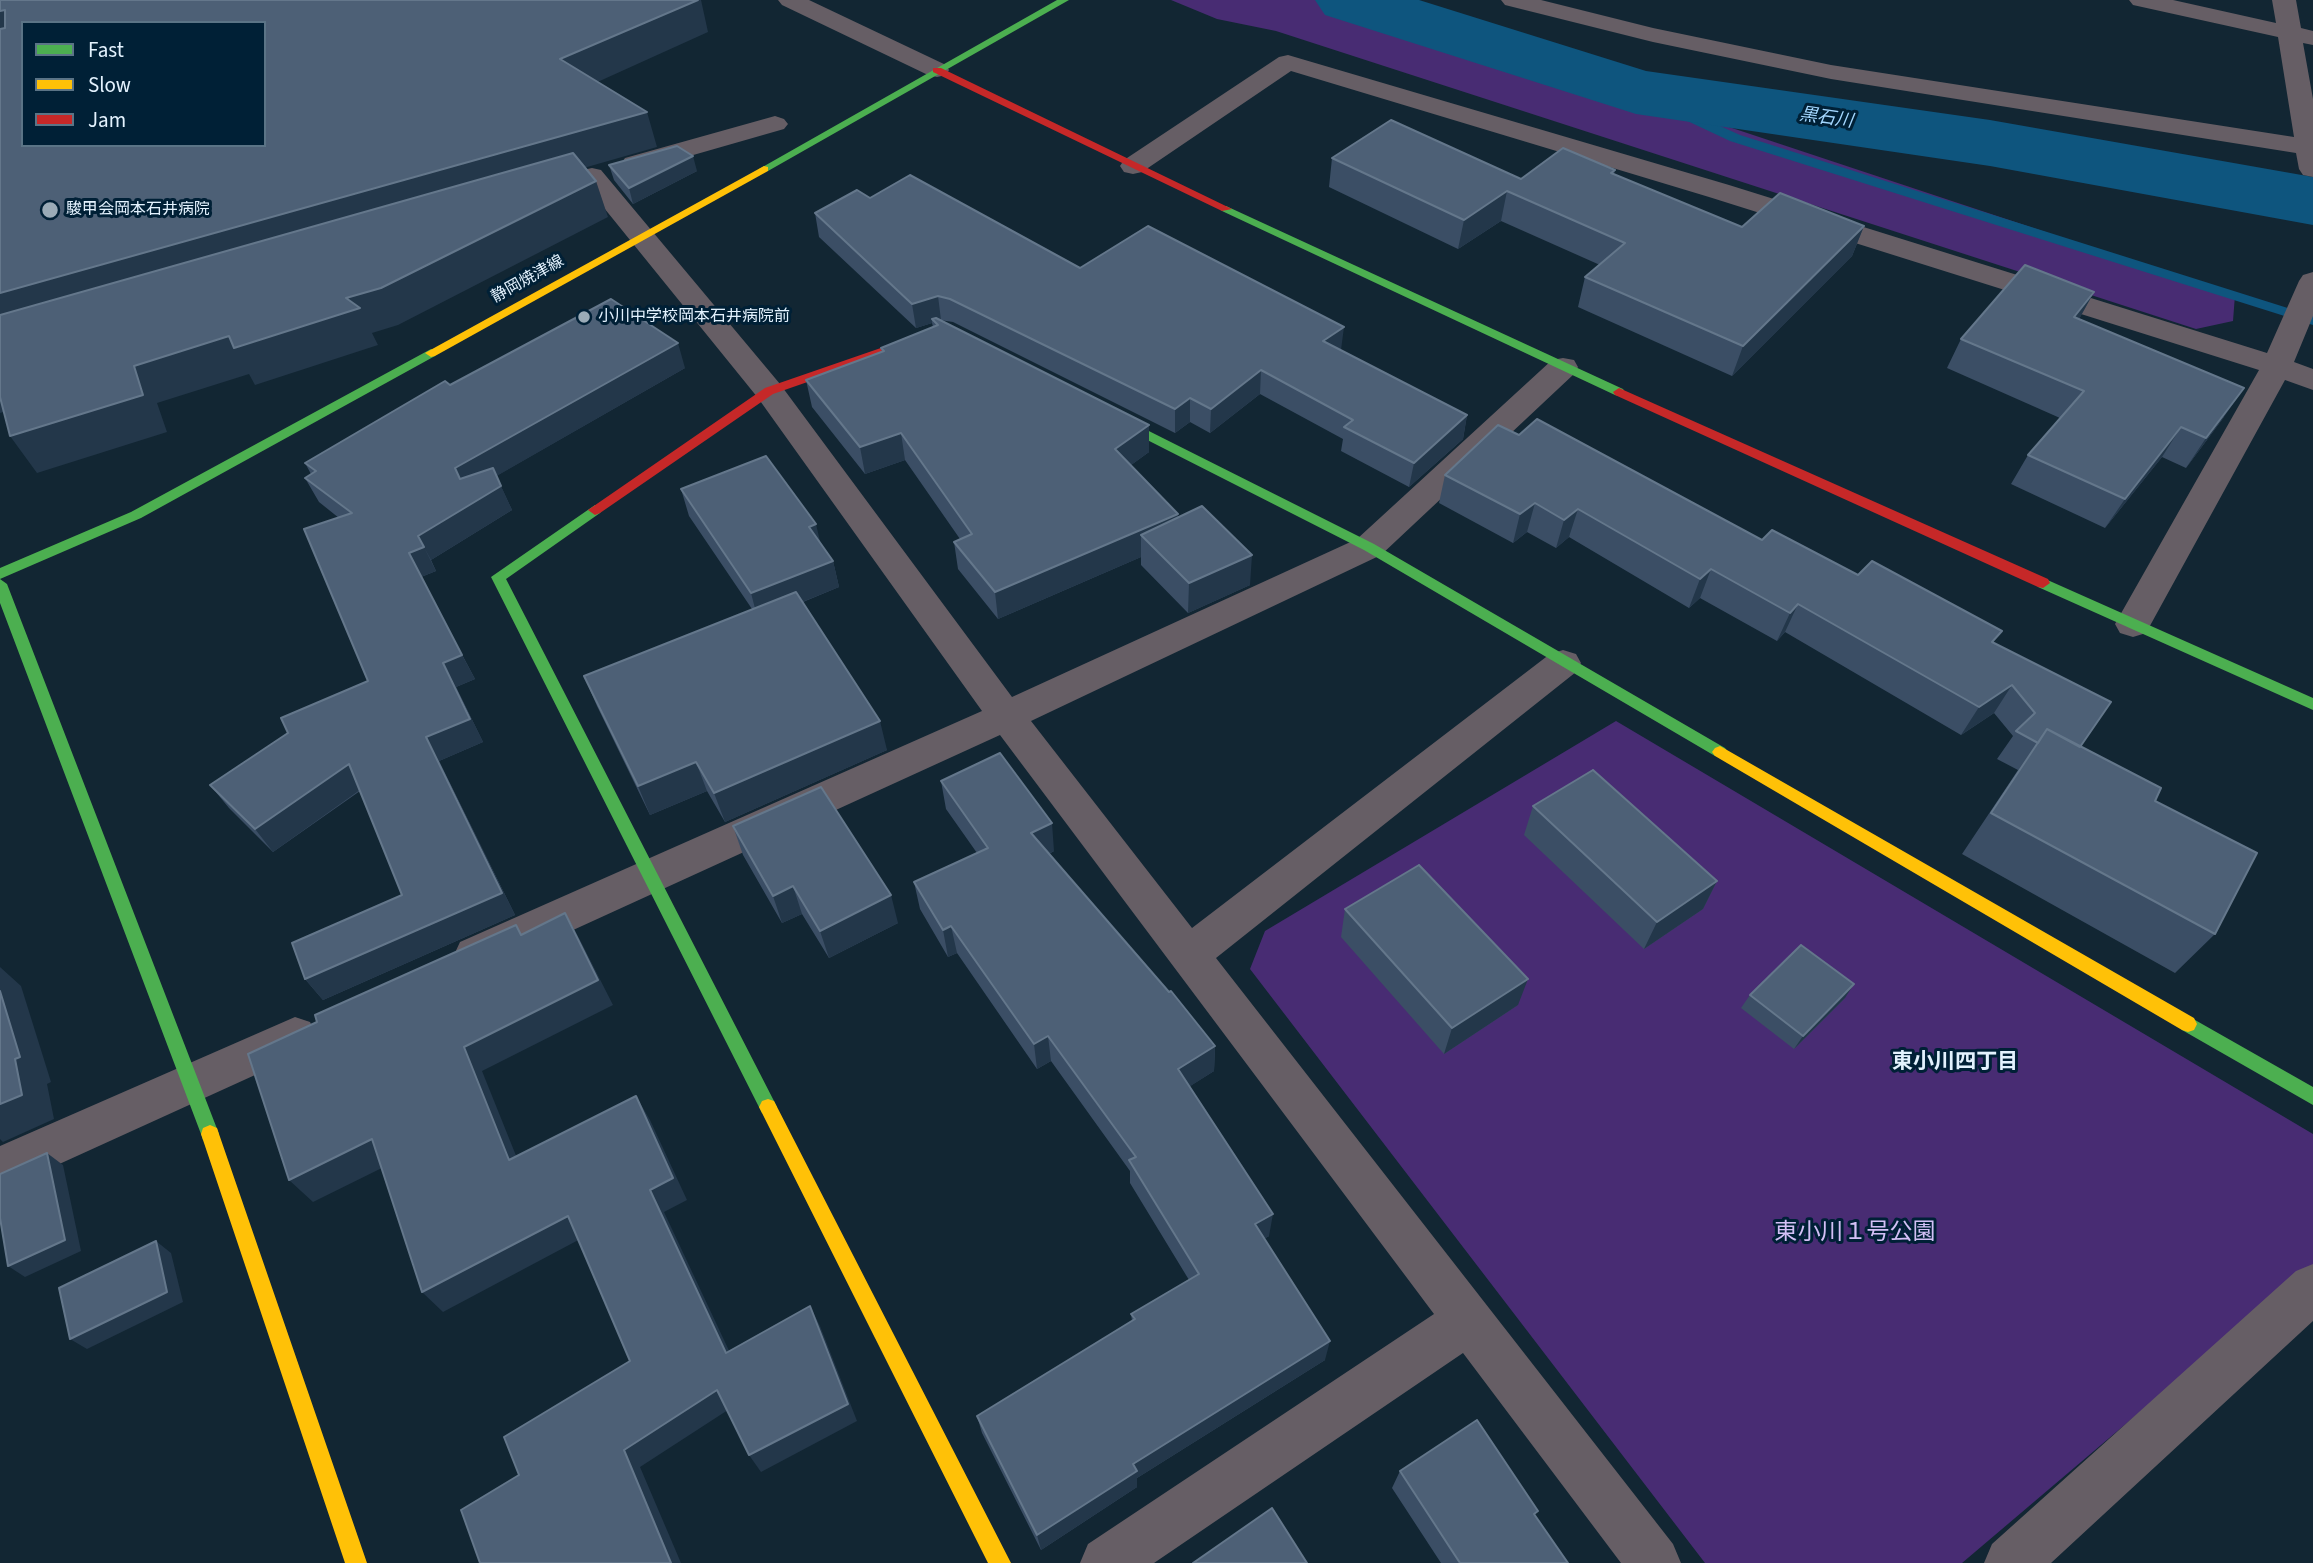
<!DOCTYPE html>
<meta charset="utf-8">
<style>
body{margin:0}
#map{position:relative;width:2313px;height:1563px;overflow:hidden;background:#122633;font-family:"Source Sans 3",sans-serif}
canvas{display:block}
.legend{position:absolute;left:21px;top:21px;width:245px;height:126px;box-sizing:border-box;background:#002036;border:2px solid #5b7486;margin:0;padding:9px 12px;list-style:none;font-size:21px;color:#e3f2fe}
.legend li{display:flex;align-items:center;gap:14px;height:35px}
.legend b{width:35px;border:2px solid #5b7486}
</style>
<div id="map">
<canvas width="2313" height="1563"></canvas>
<ul class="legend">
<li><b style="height:9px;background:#4caf50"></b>Fast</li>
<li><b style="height:9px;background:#ffc107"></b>Slow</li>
<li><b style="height:9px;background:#c62828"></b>Jam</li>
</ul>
</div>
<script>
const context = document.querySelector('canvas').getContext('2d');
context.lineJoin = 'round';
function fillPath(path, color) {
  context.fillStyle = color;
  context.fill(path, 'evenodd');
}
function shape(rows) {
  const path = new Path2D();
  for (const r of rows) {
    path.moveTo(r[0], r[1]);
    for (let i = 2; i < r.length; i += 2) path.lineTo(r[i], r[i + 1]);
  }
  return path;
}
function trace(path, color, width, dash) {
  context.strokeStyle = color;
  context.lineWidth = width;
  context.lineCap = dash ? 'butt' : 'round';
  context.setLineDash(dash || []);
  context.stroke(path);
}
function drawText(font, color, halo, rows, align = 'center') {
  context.font = font + ' "Source Sans 3","Noto Sans JP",sans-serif';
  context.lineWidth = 6;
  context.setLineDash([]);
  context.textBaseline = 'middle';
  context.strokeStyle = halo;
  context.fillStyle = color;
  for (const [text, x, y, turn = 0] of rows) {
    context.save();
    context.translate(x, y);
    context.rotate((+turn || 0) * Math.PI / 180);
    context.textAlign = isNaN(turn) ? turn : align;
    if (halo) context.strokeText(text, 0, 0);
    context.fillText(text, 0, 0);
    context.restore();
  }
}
fillPath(shape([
 [1171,0,1316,0,1455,36,2235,295,2233,321,2196,329,1276,31,1217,19],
 [1616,721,2313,1134,2313,1265,1962,1563,1705,1563,1250,969,1265,931]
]), '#482c73');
fillPath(shape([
 [1636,88,1740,135,2313,316,2313,325,1730,141,1632,95,1630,92,1636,88]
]), '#0e557e');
fillPath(shape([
 [1315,0,1419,0,1646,71,1990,120,2313,177,2313,225,1990,166,1636,114,1325,15,1315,0]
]), '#0e557e');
fillPath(shape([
 [778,0,809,0,946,65,949,70,946,75,937,77,928,75,782,5,778,0],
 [1501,0,1541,0,1653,28,1831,65,2294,137,2278,37,2133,5,2129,0,2173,0,2276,23,2272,0,2296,0,2301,28,2313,31,2313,45,2303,43,2313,99,2313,177,2303,175,2299,169,2296,153,1831,79,1653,42,1505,5,1501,0],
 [1288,55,1729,185,2267,353,2299,281,2303,275,2313,272,2313,316,2294,362,2313,369,2313,390,2285,380,2146,633,2133,637,2120,633,2115,624,2259,370,1709,197,1291,71,1142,172,1133,174,1124,172,1120,166,1124,160,1279,57,1288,55],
 [775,116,784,119,788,124,784,129,634,172,625,170,621,164,625,158,775,116],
 [592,168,601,170,780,384,1012,697,1357,539,1552,360,1563,358,1574,360,1578,367,1574,374,1381,555,1031,721,1192,928,1550,654,1563,650,1576,654,1581,663,1576,672,1216,958,1673,1544,1681,1563,1621,1563,1463,1353,1154,1563,1080,1563,1088,1544,1434,1314,1000,735,490,968,475,973,460,968,454,955,460,942,982,711,758,398,583,182,579,176,583,170,592,168],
 [295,1017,310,1022,317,1036,310,1050,0,1191,0,1146,295,1017],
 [2313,1264,2313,1321,2051,1563,1984,1563,1992,1544,2296,1271,2313,1264]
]), '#665e65');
fillPath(shape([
 [1057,0,1069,0,768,171,759,169,1057,0],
 [1226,206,1623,389,1625,392,1619,396,1615,395,1222,211,1220,209,1226,206],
 [431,349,435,350,435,356,141,518,0,579,0,568,131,512,431,349],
 [1103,408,1374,544,1725,748,1728,752,1725,756,1715,756,1364,550,1098,415,1098,409,1103,408],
 [595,505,602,510,600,513,506,579,774,1101,777,1107,774,1113,768,1115,762,1113,491,577,595,505],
 [2043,578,2313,698,2313,710,2038,587,2036,583,2038,579,2043,578],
 [0,579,7,584,219,1134,217,1140,210,1143,203,1140,201,1134,0,603,0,579],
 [2188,1016,2313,1087,2313,1105,2182,1030,2179,1024,2182,1018,2188,1016]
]), '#4caf50');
fillPath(shape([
 [764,166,768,167,768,171,435,356,431,357,425,353,764,166],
 [1720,746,2194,1018,2197,1024,2194,1030,2188,1032,2182,1030,1715,756,1712,752,1715,748,1720,746],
 [768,1099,774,1101,1011,1563,988,1563,762,1113,759,1107,762,1101,768,1099],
 [210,1125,217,1128,219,1134,367,1563,345,1563,201,1134,203,1128,210,1125]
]), '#ffc107');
fillPath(shape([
 [933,68,941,68,1232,209,1222,211,933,72,933,68],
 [930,331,936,335,934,338,773,394,600,513,595,515,588,510,765,388,930,331],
 [1619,388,2048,579,2050,583,2043,588,2038,587,1615,395,1613,392,1619,388]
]), '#c62828');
fillPath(shape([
 [1332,158,1521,179,1615,170,1614,174,1742,227,1864,226,1852,256,1732,376,1578,307,1585,277,1600,265,1501,221,1458,249,1329,187],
 [609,165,697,171,633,204,614,180],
 [870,198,1080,268,1341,351,1467,415,1463,439,1409,487,1341,451,1343,439,1260,394,1210,433,1190,422,1175,433,953,322,940,320,1149,452,1131,465,1178,517,1250,585,1188,613,1141,565,1141,557,998,619,958,569,954,542,960,539,905,460,865,474,812,407,806,380,882,352,881,348,933,327,932,323,916,328,819,237,815,213],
 [2094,292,2079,319,2224,417,2186,468,2162,457,2105,528,2011,484,2028,455,2060,418,1947,368,1961,339],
 [685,368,496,476,512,510,431,560,436,571,421,577,475,679,456,687,483,742,439,761,515,915,323,1000,305,979,402,895,360,791,273,852,229,808,210,785,368,681,339,518,319,502,305,478,311,474,305,463,450,385],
 [1519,435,1762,540,1858,575,1994,643,2080,747,2155,801,2215,934,2175,973,1962,854,2018,770,1997,759,2013,736,1994,713,1961,735,1785,632,1777,641,1700,598,1689,608,1569,537,1556,548,1527,532,1513,543,1439,503,1445,475],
 [681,489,820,543,833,561,839,587,803,602,887,750,725,822,707,791,650,815,597,706,584,676,752,609,689,516],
 [941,781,1054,851,1049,854,1215,1046,1214,1071,1190,1086,1269,1236,1264,1239,1325,1360,1137,1478,1137,1487,1041,1550,982,1433,977,1416,1132,1321,1131,1314,1189,1280,1130,1183,1130,1171,1051,1061,1037,1069,957,953,948,957,920,909,914,882,977,853,946,809],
 [1533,806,1717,881,1703,909,1644,949,1524,835],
 [733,826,898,923,829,958,802,914,782,923,743,855],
 [1345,909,1518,1005,1444,1054,1341,937],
 [1750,995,1845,998,1794,1049,1741,1008],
 [1400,1471,1535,1515,1568,1563,1441,1563,1392,1488]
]), '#3b4e65');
fillPath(shape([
 [698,0,701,0,708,32,571,94,560,59],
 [5,10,23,41,0,49,0,11],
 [647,112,657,147,0,335,0,293],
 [693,156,697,171,633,204,629,188],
 [596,181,608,217,398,325,372,333,378,345,255,385,249,374,157,403,167,432,37,473,10,436,134,366,346,298],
 [1507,191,1501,221,1458,249,1464,220],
 [1864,226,1852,256,1732,376,1743,346],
 [2094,292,2078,321,2074,317],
 [938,296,941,320,934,322,932,319,932,323,916,328,912,304],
 [1344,327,1341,350,1323,341],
 [678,343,685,368,467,493,455,468],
 [1261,370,1260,394,1210,433,1211,409],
 [0,379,20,407,0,413],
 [2244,388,2224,417,2186,468,2206,438],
 [1190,398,1190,422,1175,433,1175,409],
 [1467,415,1463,439,1409,487,1414,463],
 [1149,425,1149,452,1116,476,1115,449],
 [2181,427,2162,457,2105,528,2125,499],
 [901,433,905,460,865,474,860,447],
 [501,486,512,510,431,560,418,536],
 [1535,503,1527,532,1513,543,1520,514],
 [1578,509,1569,537,1556,548,1564,520],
 [1178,514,1177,541,1141,535,1141,557,998,619,995,592],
 [816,524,822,550,809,527],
 [424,547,436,571,421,577,409,553],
 [1252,555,1250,585,1188,613,1189,583],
 [833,561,839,587,758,620,751,593],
 [1711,569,1700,598,1689,608,1700,579],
 [1798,604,1785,632,1777,641,1790,613],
 [462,655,475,679,456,687,483,742,439,761,515,915,323,1000,305,979,502,893,426,737,443,663],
 [2012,685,1994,713,1961,735,1979,707],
 [880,721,887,750,725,822,714,793],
 [696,762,707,791,650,815,638,786],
 [349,764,364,787,273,852,255,829],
 [1052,823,1054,851,1034,861,1031,833],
 [1717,881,1703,909,1644,949,1657,922],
 [793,886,802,914,782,923,773,896],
 [891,895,898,923,829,958,820,931],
 [565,913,580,940,613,1005,482,1071,527,1183,509,1160,464,1047],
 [951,926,957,953,948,957,943,930],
 [0,967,21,986,51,1082,47,1084,54,1119,3,1142,0,1139],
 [1528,979,1518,1005,1444,1054,1452,1028],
 [1854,984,1845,998,1794,1049,1803,1036],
 [1048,1036,1051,1061,1037,1069,1034,1044],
 [1215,1046,1214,1071,1178,1094,1178,1069],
 [636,1096,650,1120,687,1200,664,1212,739,1372,726,1353,650,1190],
 [372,1139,394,1162,313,1202,289,1180],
 [47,1153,63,1165,81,1251,25,1277,8,1266],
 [1273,1214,1269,1236,1252,1246,1255,1224],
 [568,1216,584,1237,443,1312,422,1292],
 [156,1241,171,1253,183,1302,87,1349,70,1339],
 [810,1306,820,1326,857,1421,761,1472,749,1455],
 [1330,1341,1325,1360,1137,1478,1137,1487,1041,1550,1037,1535,1133,1464],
 [717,1390,731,1408,640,1467,681,1563,671,1563,624,1450]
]), '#23374a');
const building = shape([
 [0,0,698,0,560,59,647,112,0,293,0,29,5,28,5,10,0,11,0,0],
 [23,23,264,23,264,145,23,145,23,23],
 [1391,120,1521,179,1563,148,1615,170,1611,173,1742,227,1780,193,1864,226,1743,346,1585,277,1625,243,1507,191,1464,220,1332,158,1391,120],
 [677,146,693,156,629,188,609,165,677,146],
 [573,153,596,181,381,288,346,298,360,308,234,348,229,336,134,366,143,395,10,436,0,397,0,315,573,153],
 [910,175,1080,268,1148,226,1344,327,1323,341,1467,415,1414,463,1344,427,1353,420,1261,370,1211,409,1190,398,1175,409,950,299,938,296,912,304,815,213,857,190,870,198,910,175],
 [2025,265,2094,292,2074,317,2244,388,2206,438,2181,427,2125,499,2028,455,2084,391,1961,339,2025,265],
 [611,299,678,343,455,468,460,479,493,468,501,486,418,536,424,547,409,553,462,655,443,663,470,719,426,737,502,893,305,979,292,943,402,895,349,764,255,829,210,785,288,733,281,718,368,681,304,529,352,513,305,478,316,471,305,463,445,381,450,385,611,299],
 [936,318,1149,425,1115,449,1178,514,995,592,954,542,972,534,901,433,860,447,806,380,884,351,881,348,938,325,932,319,936,318],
 [1537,419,1762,540,1772,530,1858,575,1872,561,2002,631,1992,642,2111,702,2080,747,2047,729,2038,743,2016,731,2035,713,2012,685,1979,707,1798,604,1790,613,1711,569,1700,579,1578,509,1564,520,1535,503,1520,514,1445,475,1498,425,1519,435,1537,419],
 [766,456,816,524,809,527,833,561,751,593,681,489,766,456],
 [1202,506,1252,555,1189,583,1141,535,1202,506],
 [796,592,880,721,714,793,696,762,638,786,584,676,796,592],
 [2047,729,2161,788,2155,801,2257,853,2215,934,1991,813,2047,729],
 [1000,753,1052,823,1031,833,1169,992,1171,991,1215,1046,1178,1069,1273,1214,1255,1224,1330,1341,1133,1464,1137,1471,1037,1535,977,1416,1135,1319,1131,1314,1199,1274,1129,1160,1136,1157,1048,1036,1034,1044,951,926,943,930,914,882,988,848,941,781,1000,753],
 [1593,770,1717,881,1657,922,1533,806,1593,770],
 [821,787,891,895,820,931,793,886,773,896,733,826,821,787],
 [1419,865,1528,979,1452,1028,1345,909,1419,865],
 [565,913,598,980,464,1047,509,1160,636,1096,673,1178,650,1190,726,1353,810,1306,848,1404,749,1455,717,1390,624,1450,671,1563,480,1563,461,1510,519,1475,504,1437,630,1361,568,1216,422,1292,372,1139,289,1180,248,1054,317,1022,315,1015,516,925,521,935,565,913],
 [1801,945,1854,984,1803,1036,1750,995,1801,945],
 [0,991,20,1057,15,1059,22,1095,0,1104,0,991],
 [47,1153,65,1240,8,1266,0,1218,0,1174,47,1153],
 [156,1241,167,1292,70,1339,59,1288,156,1241],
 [1477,1420,1538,1511,1534,1514,1568,1563,1460,1563,1400,1471,1477,1420],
 [1272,1508,1307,1563,1193,1563,1272,1508]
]);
fillPath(building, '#4d6076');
trace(building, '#64778b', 2);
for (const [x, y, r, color] of [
 [50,210,9,"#9aabb7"],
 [584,317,7,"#9aabb7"]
]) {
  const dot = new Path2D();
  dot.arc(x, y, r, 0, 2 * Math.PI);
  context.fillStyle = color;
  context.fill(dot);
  trace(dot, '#002036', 2.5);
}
drawText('16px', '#e3f2fe', '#002036', [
 ["駿甲会岡本石井病院",66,210],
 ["小川中学校岡本石井病院前",598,317]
], 'left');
drawText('16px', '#e3f2fe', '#002036', [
 ["静岡焼津線",528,280,-29]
]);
drawText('italic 18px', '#a3d7ff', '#002036', [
 ["黒石川",1826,119,8]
]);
drawText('bold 21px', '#e3f2fe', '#002036', [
 ["東小川四丁目",1955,1063]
]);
drawText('23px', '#d3c0f6', '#002036', [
 ["東小川１号公園",1855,1234]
]);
</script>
